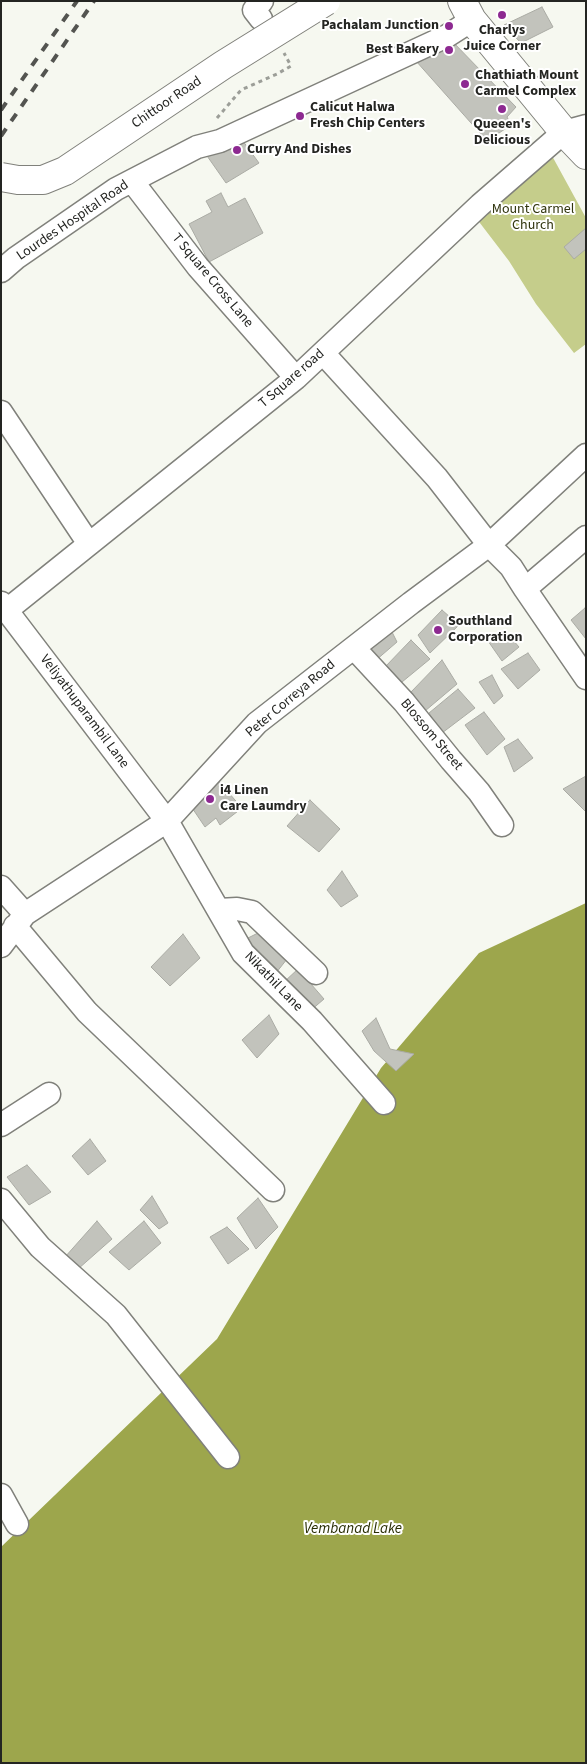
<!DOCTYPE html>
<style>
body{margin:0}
#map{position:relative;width:587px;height:1764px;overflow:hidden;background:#f6f8f0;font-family:"Source Sans 3",sans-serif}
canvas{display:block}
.frame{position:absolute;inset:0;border:2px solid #242522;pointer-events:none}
</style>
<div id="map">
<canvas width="587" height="1764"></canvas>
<div class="frame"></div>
</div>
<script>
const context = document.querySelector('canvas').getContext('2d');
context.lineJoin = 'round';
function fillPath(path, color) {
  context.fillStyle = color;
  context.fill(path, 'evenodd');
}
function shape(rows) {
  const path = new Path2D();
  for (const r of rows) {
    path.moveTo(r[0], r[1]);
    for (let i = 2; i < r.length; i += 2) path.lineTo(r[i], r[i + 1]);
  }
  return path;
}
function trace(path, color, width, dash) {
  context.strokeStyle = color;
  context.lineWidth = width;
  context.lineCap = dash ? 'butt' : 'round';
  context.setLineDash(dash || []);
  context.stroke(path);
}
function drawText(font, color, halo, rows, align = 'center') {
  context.font = font + ' "Source Sans 3",sans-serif';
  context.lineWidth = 4;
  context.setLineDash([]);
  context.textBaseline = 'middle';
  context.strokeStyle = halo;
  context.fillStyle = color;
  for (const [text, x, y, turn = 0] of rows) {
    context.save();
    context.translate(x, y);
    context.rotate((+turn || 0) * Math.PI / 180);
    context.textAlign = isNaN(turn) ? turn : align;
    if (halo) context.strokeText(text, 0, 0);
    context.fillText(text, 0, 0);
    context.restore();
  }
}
fillPath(shape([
 [545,143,586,218,586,344,574,353,536,304,509,261,470,210]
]), '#c5cd8b');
fillPath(shape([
 [586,903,586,1763,1,1763,1,1547,217,1339,381,1068,479,953]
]), '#9da64c');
const building = shape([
 [542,7,553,27,521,43,504,25,542,7],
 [450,39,516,107,507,117,511,125,487,141,416,61,450,39],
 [240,137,259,163,226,183,205,153,240,137],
 [221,193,228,207,245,198,263,233,209,262,189,224,212,212,206,201,221,193],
 [586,228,586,249,574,259,564,247,586,228],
 [585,608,586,610,586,639,571,620,585,608],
 [442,610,459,625,430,653,418,635,442,610],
 [387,622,397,642,375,661,358,646,387,622],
 [505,631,519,647,502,661,488,641,505,631],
 [411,640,430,659,402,682,385,667,411,640],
 [528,653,540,670,518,689,501,669,528,653],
 [442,660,457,684,425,711,411,692,442,660],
 [492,675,503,696,494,704,479,682,492,675],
 [458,689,475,708,442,733,429,713,458,689],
 [484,712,505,739,487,755,465,725,484,712],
 [518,739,533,758,514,772,504,747,518,739],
 [207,768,242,808,220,825,216,818,205,827,180,790,207,768],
 [586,776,586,812,563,789,586,776],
 [310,800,340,829,319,852,287,826,310,800],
 [342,871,358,896,341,907,327,890,342,871],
 [260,932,287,959,276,973,242,941,260,932],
 [183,934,200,958,170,986,151,967,183,934],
 [298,969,324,999,310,1011,284,982,298,969],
 [269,1015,279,1034,257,1058,242,1040,269,1015],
 [376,1018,390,1049,414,1054,396,1071,374,1051,362,1031,376,1018],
 [90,1139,106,1161,88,1175,72,1156,90,1139],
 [27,1165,51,1192,29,1205,7,1177,27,1165],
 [152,1196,168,1223,159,1229,140,1210,152,1196],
 [258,1198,278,1227,256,1249,237,1218,258,1198],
 [97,1221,112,1239,78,1269,65,1257,97,1221],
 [144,1221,161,1243,129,1270,109,1252,144,1221],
 [227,1227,249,1249,228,1264,210,1237,227,1227]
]);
fillPath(building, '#c2c3bc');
trace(building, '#aaaba4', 1);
const minor = shape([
 [261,19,254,10,262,1],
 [132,181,198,267,296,378],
 [1,271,16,258,116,189,197,147,220,141,447,36,472,20],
 [323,353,437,478,489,545,511,567,525,589,586,537],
 [1,412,89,544],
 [525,589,586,678],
 [1,603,167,821,243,953,312,1021,384,1103],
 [7,610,296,378,480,205,564,132,586,126],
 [354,648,404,702,451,760,479,792,502,825],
 [1,887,25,914],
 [219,910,237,909,252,912,316,973],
 [15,926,87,1012,273,1190],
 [1,946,25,914,167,821,257,723,411,603,489,545,586,455],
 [1,1125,49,1094],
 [1,1200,40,1247,116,1315,228,1457],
 [1,1495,17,1524]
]);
const major = shape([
 [462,1,472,20,564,132,586,155]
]);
trace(minor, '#80817b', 25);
trace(major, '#80817b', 30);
trace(shape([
 [217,118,241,90,277,74,291,66,284,53]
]), '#9c9e98', 3, [4, 4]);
trace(minor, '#fff', 22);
trace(major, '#fff', 28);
trace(shape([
 [1,110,77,1],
 [1,136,94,1]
]), '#535450', 4, [9, 9]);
const majorBridge = shape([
 [1,177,18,180,43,180,65,171,223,65,326,1]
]);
trace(majorBridge, '#80817b', 30, []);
trace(majorBridge, '#fff', 28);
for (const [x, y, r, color] of [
 [502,15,5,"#8d2991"],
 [449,26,5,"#8d2991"],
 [449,50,5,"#8d2991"],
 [465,84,5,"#8d2991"],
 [502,109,5,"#8d2991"],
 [300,116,5,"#8d2991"],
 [237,150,5,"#8d2991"],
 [438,630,5,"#8d2991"],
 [210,799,5,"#8d2991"]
]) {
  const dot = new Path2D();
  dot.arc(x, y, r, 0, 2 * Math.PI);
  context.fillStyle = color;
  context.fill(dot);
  trace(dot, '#fff', 2);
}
drawText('bold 14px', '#242522', '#fff', [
 ["Pachalam Junction",439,26,"right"],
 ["Charlys",502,31,"center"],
 ["Juice Corner",502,47,"center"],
 ["Best Bakery",439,50,"right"],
 ["Chathiath Mount",475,76],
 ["Carmel Complex",475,92],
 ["Calicut Halwa",310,108],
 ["Fresh Chip Centers",310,124],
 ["Queeen's",502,125,"center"],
 ["Delicious",502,141,"center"],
 ["Curry And Dishes",247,150],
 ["Southland",448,622],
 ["Corporation",448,638],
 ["i4 Linen",220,791],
 ["Care Laumdry",220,807]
], 'left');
drawText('14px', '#242522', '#fff', [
 ["Chittoor Road",167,103,-34],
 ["Lourdes Hospital Road",73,221,-34],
 ["T Square Cross Lane",212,281,50],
 ["T Square road",292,379,-41],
 ["Peter Correya Road",291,699,-40],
 ["Veliyathuparambil Lane",84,712,53],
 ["Blossom Street",431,735,50],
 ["Nikathil Lane",273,982,46]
]);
drawText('14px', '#31350e', '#fff', [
 ["Mount Carmel",533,210],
 ["Church",533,226]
]);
drawText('italic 15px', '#2a2e06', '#fff', [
 ["Vembanad Lake",353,1530]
]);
</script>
